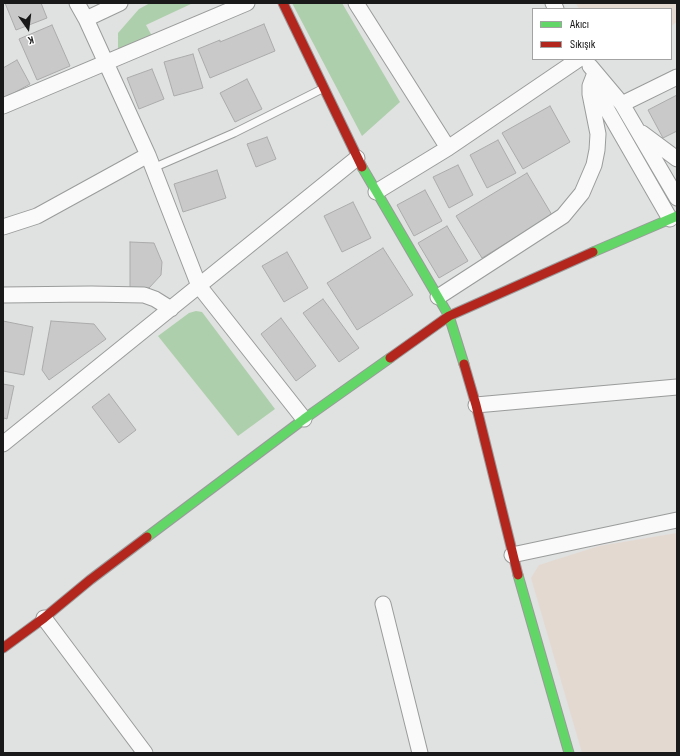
<!DOCTYPE html>
<meta charset="utf-8">
<style>
body{margin:0}
#map{position:relative;width:680px;height:756px;overflow:hidden;background:#e0e1e1;font-family:"Sofia Sans Condensed",sans-serif}
canvas{display:block}
.frame{position:absolute;inset:0;border:4px solid #19191a;pointer-events:none}
.legend{position:absolute;left:532px;top:8px;width:140px;height:52px;box-sizing:border-box;background:#fff;border:1px solid #a3a3a3;margin:0;padding:5px 7px;list-style:none;font-size:12px;color:#19191a}
.legend li{display:flex;align-items:center;gap:8px;height:20px}
.legend b{width:20px;border:1px solid #a3a3a3}
.north{position:absolute;left:8px;top:8px;width:40px;height:40px;-webkit-text-stroke:3px #fff;paint-order:stroke;rotate:166deg;font-size:11px;font-weight:700;line-height:16px;text-align:center;color:#19191a}
.north::after{content:'';display:block;margin:auto;width:14px;height:18px;background:#19191a;clip-path:polygon(50% 0,100% 100%,50% 72%,0 100%)}
</style>
<div id="map">
<canvas width="680" height="756"></canvas>
<div class="frame"></div>
<ul class="legend">
<li><b style="height:5px;background:#63d668"></b>Akıcı</li>
<li><b style="height:5px;background:#b3261e"></b>Sıkışık</li>
</ul>
<div class="north">K</div>
</div>
<script>
const context = document.querySelector('canvas').getContext('2d');
context.lineJoin = 'round';
function fillPath(path, color) {
  context.fillStyle = color;
  context.fill(path, 'evenodd');
}
function shape(rows) {
  const path = new Path2D();
  for (const r of rows) {
    path.moveTo(r[0], r[1]);
    for (let i = 2; i < r.length; i += 2) path.lineTo(r[i], r[i + 1]);
  }
  return path;
}
function trace(path, color, width, dash) {
  context.strokeStyle = color;
  context.lineWidth = width;
  context.lineCap = dash ? 'butt' : 'round';
  context.setLineDash(dash || []);
  context.stroke(path);
}
fillPath(shape([
 [576,3,677,3,677,22,671,26,671,9,579,9],
 [677,533,677,753,582,753,531,578,539,565,599,546]
]), '#e4d9d1');
fillPath(shape([
 [150,3,193,3,146,25,152,36,118,49,118,33,139,9],
 [292,3,342,3,400,102,362,136],
 [196,311,202,312,275,409,238,436,158,336,189,313]
]), '#aecfac');
const building = shape([
 [5,3,41,3,47,18,16,30,5,3],
 [264,24,275,51,210,78,198,49,220,40,220,42,264,24],
 [52,25,70,66,37,80,19,39,52,25],
 [193,54,203,88,174,96,164,62,193,54],
 [17,60,30,84,3,99,3,68,17,60],
 [152,69,164,99,139,109,127,78,152,69],
 [247,79,262,109,235,122,220,93,247,79],
 [677,95,677,131,663,138,648,110,677,95],
 [550,106,570,142,523,169,502,133,550,106],
 [267,137,276,159,256,167,247,144,267,137],
 [498,140,516,173,487,188,470,155,498,140],
 [458,165,473,195,449,208,433,177,458,165],
 [217,170,226,198,183,212,174,184,217,170],
 [527,173,552,215,482,258,456,216,527,173],
 [425,190,442,221,414,236,397,205,425,190],
 [353,202,371,238,342,252,324,216,353,202],
 [447,226,468,261,439,278,418,243,447,226],
 [130,242,154,243,162,262,161,275,149,288,130,288,130,242],
 [383,248,413,295,357,330,327,283,383,248],
 [287,252,308,288,284,302,262,266,287,252],
 [323,299,359,348,339,362,303,313,323,299],
 [281,318,316,366,296,381,261,334,281,318],
 [3,321,33,327,24,375,3,371,3,321],
 [51,321,94,324,106,339,49,380,42,370,51,321],
 [3,384,14,386,7,419,4,418,3,423,3,384],
 [109,394,136,430,119,443,92,407,109,394]
]);
fillPath(building, '#c9c9c9');
trace(building, '#ababab', 1);
const lane = shape([
 [153,168,234,133,322,89]
]);
const street = shape([
 [77,3,86,19,148,155,199,286,304,419],
 [356,3,448,148],
 [553,3,556,9],
 [86,19,120,3],
 [590,66,622,104,677,198],
 [596,76,601,99,670,219],
 [622,104,677,77],
 [3,106,247,3],
 [642,133,677,159],
 [376,192,448,148,579,59],
 [3,227,37,216,148,155],
 [3,295,91,294,144,295,155,299,171,309],
 [438,297,563,216,582,193,594,165,597,150,598,134,590,94,590,86,595,73],
 [476,405,677,387],
 [3,444,357,158],
 [512,555,677,520],
 [383,604,420,753],
 [44,618,145,753]
]);
const fast = shape([
 [362,167,449,316,464,364],
 [593,252,677,216],
 [147,537,304,419,390,358],
 [518,575,569,753]
]);
const jam = shape([
 [283,3,362,167],
 [390,358,449,316,593,252],
 [464,364,476,405,518,575],
 [3,648,44,618,90,580,147,537]
]);
trace(lane, '#9a9b9b', 9);
trace(street, '#9a9b9b', 17);
trace(fast, '#9a9b9b', 11);
trace(jam, '#9a9b9b', 11);
trace(lane, '#fafafa', 7);
trace(street, '#fafafa', 15);
trace(fast, '#63d668', 9);
trace(jam, '#b3261e', 9);
</script>
